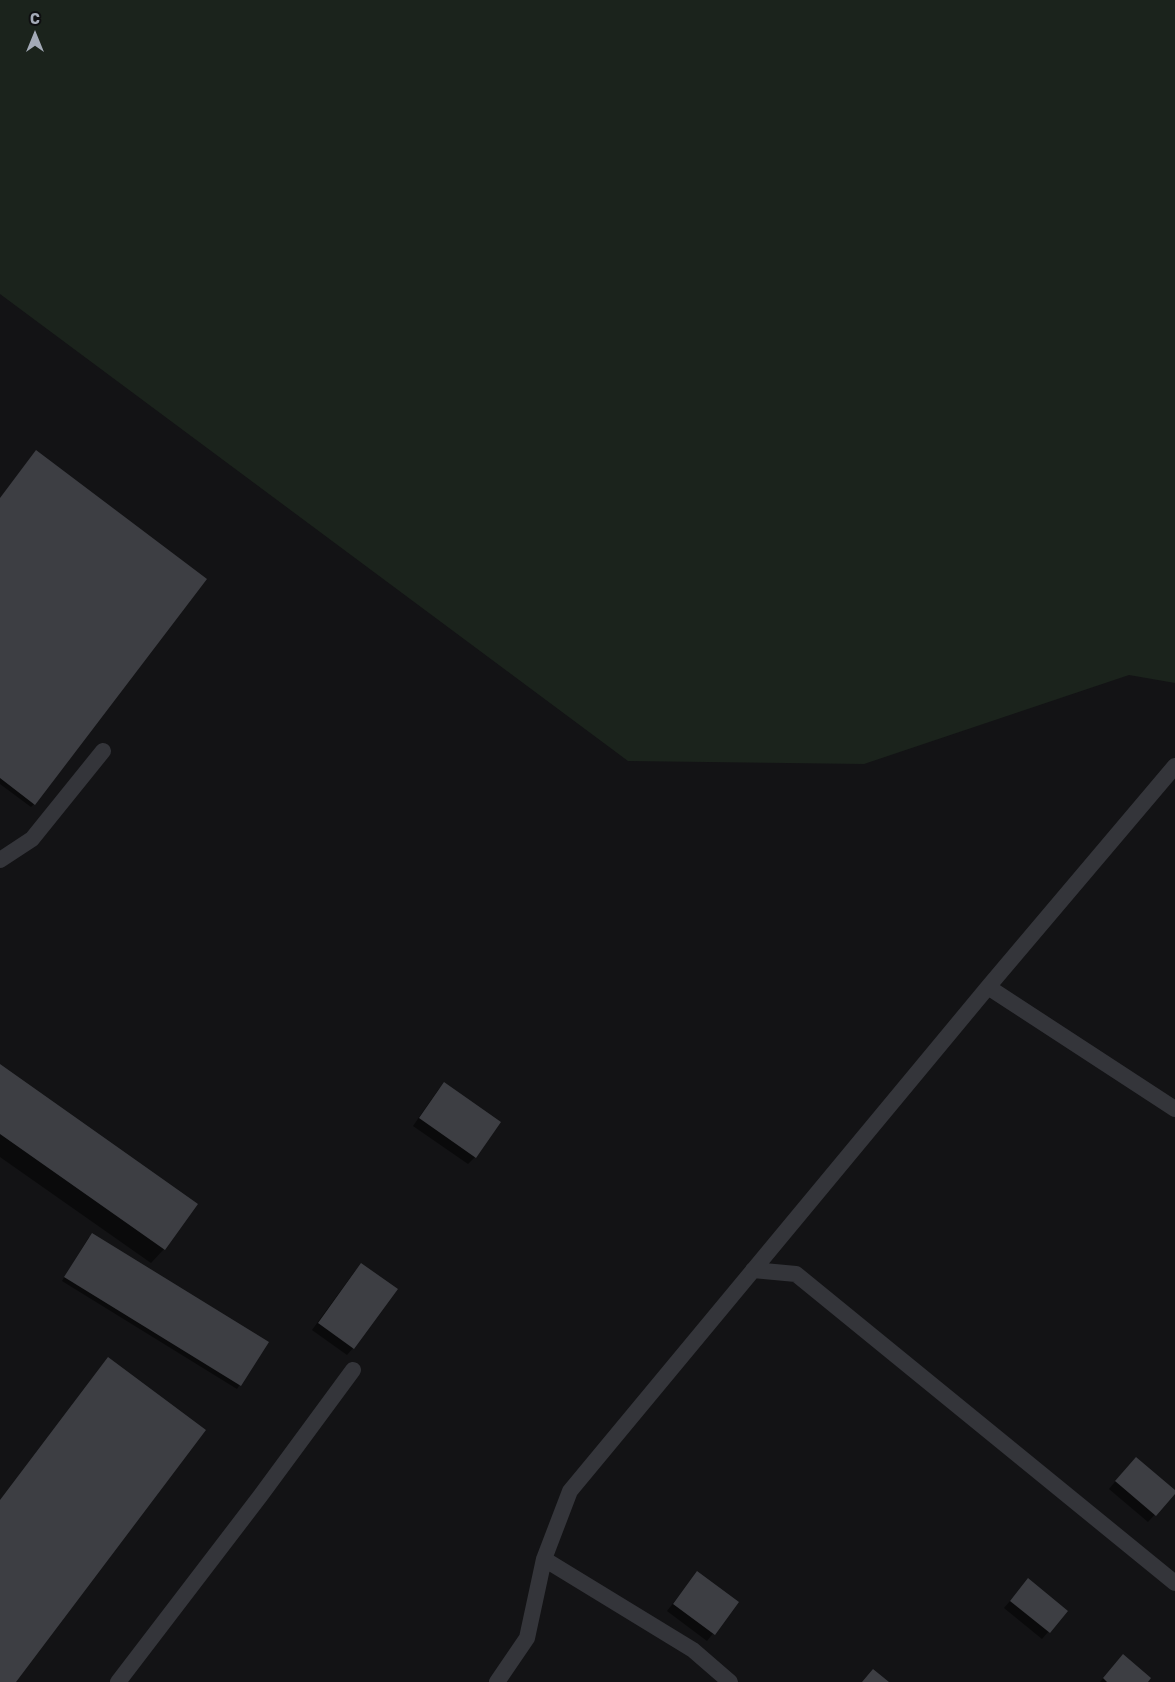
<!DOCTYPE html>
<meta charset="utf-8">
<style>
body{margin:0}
#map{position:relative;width:1175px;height:1682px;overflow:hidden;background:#131315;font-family:Rubik,sans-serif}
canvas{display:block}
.north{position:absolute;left:10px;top:10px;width:50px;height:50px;-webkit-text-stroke:4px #0e0e10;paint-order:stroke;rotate:0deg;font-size:14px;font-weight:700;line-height:20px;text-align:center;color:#a4aab7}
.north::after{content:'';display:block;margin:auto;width:18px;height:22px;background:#a4aab7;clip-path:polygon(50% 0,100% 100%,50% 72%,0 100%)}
</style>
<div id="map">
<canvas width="1175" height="1682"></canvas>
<div class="north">С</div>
</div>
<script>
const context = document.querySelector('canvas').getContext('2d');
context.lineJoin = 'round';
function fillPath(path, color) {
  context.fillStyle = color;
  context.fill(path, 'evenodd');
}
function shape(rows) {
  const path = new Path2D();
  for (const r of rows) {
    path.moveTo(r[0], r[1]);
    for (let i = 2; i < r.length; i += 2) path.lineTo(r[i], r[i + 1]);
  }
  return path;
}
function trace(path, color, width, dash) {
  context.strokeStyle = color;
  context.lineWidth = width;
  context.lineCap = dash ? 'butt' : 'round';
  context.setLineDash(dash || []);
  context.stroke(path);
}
fillPath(shape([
 [0,0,1175,0,1175,683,1129,675,864,764,628,761,0,294]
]), '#1b231c');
fillPath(shape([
 [0,499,34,804,31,807,0,784],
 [0,1066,164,1249,151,1263,0,1157],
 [444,1084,475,1157,468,1164,413,1126,438,1090],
 [89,1237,267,1342,237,1389,62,1281],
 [362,1264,353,1348,347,1355,312,1330,355,1271],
 [1129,1465,1175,1492,1148,1522,1109,1489],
 [697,1573,738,1602,707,1641,667,1611],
 [1022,1587,1066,1611,1042,1639,1004,1608],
 [1117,1663,1146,1682,1100,1682]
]), '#0007');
fillPath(shape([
 [36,450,207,579,35,805,0,778,0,498],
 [0,1064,198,1204,165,1250,0,1134],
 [444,1082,501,1122,476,1158,419,1118],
 [92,1233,269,1342,241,1386,64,1277],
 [361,1263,398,1289,354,1349,318,1323],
 [108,1357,206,1430,16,1682,0,1682,0,1500],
 [1136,1457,1175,1490,1175,1494,1156,1516,1115,1481],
 [697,1571,739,1602,715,1635,673,1604],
 [1028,1578,1068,1611,1050,1633,1010,1601],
 [1123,1654,1151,1678,1148,1682,1107,1682,1103,1678],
 [873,1669,889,1682,862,1682]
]), '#3d3e43');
trace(shape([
 [0,860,32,839,103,751],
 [988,987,1175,1109],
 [753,1270,796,1274,1175,1583],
 [544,1559,693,1650,730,1682],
 [118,1682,261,1495,353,1370],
 [497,1682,527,1638,544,1559,570,1491,988,987,1175,766]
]), '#34353a', 16);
</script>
